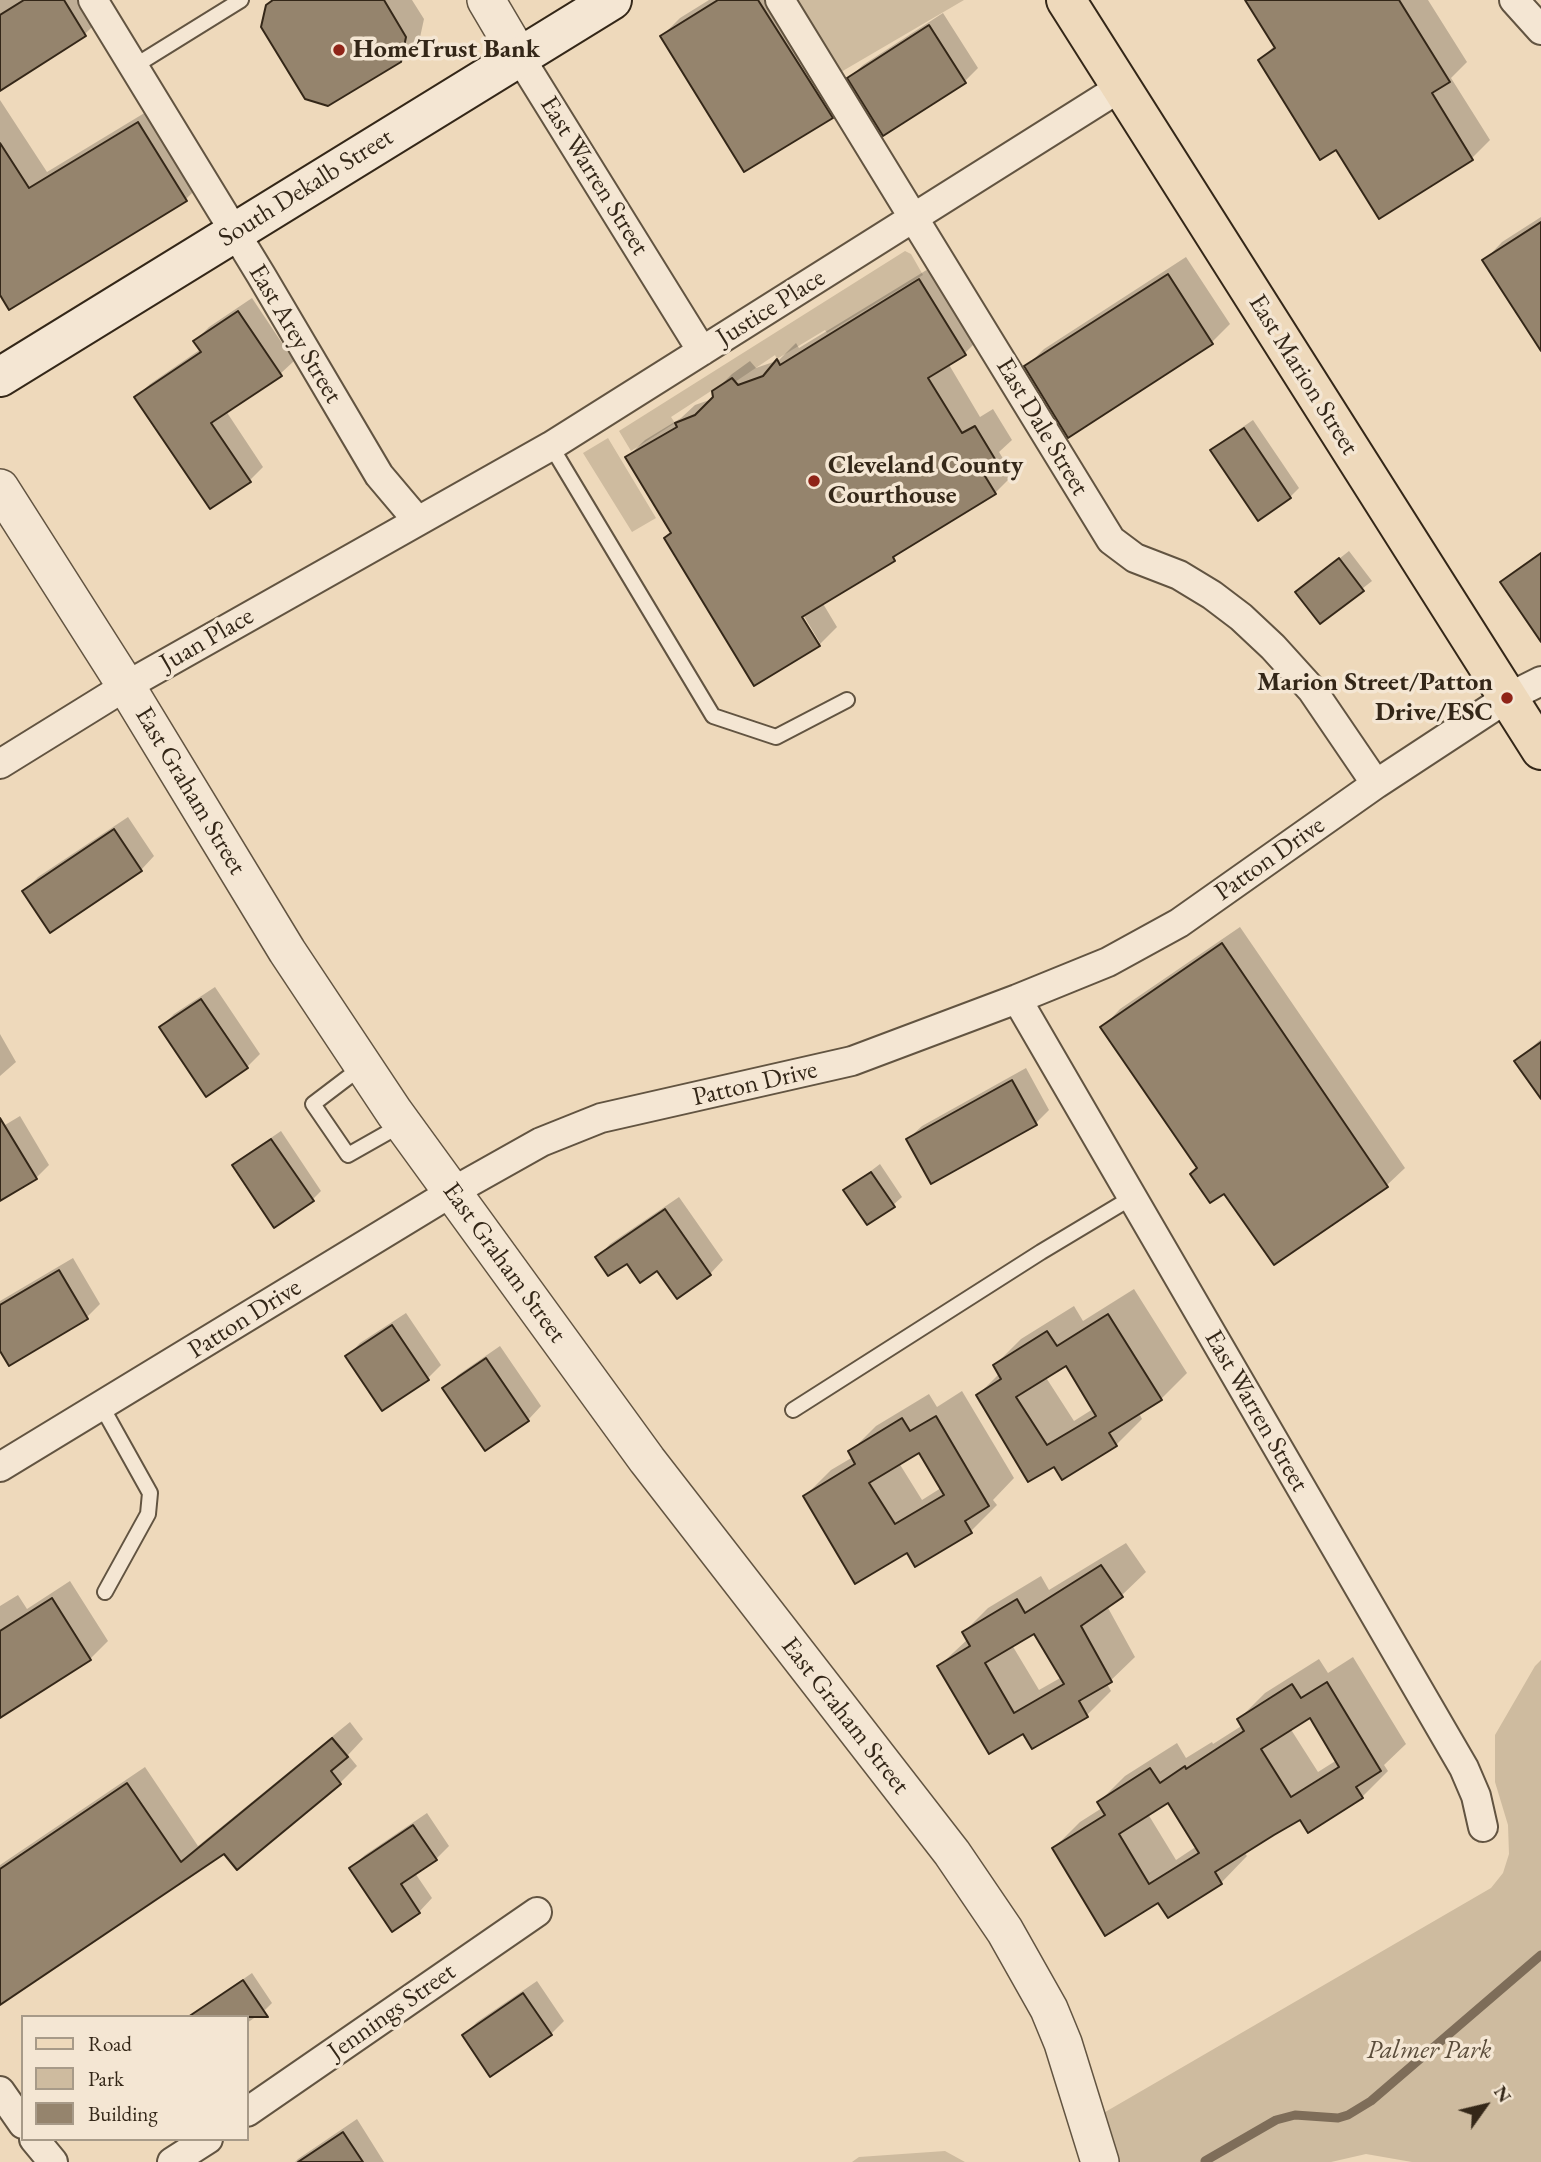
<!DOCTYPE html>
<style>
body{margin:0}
#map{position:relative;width:1541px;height:2162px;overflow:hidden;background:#eed9bb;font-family:"EB Garamond",serif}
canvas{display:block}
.legend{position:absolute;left:21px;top:2015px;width:228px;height:126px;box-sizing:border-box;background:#f4e6d3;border:2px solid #a79a88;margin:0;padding:9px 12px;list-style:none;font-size:21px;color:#342718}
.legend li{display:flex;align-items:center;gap:14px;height:35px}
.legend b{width:35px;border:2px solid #a79a88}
.north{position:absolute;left:1450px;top:2071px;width:70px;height:70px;-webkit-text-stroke:5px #f4e6d3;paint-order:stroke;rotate:56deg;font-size:19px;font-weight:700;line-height:28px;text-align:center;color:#342718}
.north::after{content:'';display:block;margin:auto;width:24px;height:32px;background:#342718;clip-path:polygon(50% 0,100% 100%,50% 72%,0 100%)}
</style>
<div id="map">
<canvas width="1541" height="2162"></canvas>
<ul class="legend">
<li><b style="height:9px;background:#eed9bb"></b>Road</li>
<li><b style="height:19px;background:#cebb9f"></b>Park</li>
<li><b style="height:19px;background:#95846d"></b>Building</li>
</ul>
<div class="north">N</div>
</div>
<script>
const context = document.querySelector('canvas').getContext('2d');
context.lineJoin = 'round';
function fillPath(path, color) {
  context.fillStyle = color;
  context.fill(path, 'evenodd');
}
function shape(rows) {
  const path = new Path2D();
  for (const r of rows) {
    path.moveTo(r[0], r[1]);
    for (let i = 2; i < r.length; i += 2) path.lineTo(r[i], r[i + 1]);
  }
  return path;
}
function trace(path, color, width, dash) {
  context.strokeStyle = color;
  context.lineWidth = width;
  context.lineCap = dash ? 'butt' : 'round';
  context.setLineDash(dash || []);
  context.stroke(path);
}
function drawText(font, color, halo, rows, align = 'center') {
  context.font = font + ' "EB Garamond",serif';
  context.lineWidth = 7;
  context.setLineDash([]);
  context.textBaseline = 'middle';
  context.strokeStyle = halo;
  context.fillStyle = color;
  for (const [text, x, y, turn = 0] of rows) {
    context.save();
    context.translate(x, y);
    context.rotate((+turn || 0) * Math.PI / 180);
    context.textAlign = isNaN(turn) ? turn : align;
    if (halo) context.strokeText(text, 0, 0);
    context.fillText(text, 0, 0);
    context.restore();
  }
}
fillPath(shape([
 [780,0,964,0,829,79],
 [905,251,911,254,923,275,827,333,825,330,777,359,775,355,735,382,731,378,671,417,675,423,631,451,619,431],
 [608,438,656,518,632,532,583,453],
 [1541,1660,1541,2162,1412,2162,1366,2154,1331,2162,1100,2162,1088,2122,1491,1888,1503,1873,1509,1854,1508,1825,1495,1782,1495,1735,1535,1666],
 [945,2151,965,2162,852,2162,859,2157]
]), '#cebb9f');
fillPath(shape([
 [0,0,91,0,102,17,85,34,0,89],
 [273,0,412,0,424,19,419,42,400,61],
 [709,0,788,0,849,98,832,116,662,36,680,18],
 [1247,0,1428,0,1467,62,1451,78,1490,140,1472,158,1380,216,1337,147,1260,60,1275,45],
 [943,13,978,68,965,81,849,78,863,65],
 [0,100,47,172,156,106,203,182,186,199,0,292],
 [1541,217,1541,348,1485,260,1502,242],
 [1186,257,1230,324,1212,342,1026,367,1044,349],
 [938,263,983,335,965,353,948,363,980,417,993,409,1012,440,999,452,1013,475,995,493,905,548,893,559,822,602,837,627,819,645,754,684,666,538,673,532,627,457,645,440,681,418,695,405,715,398,714,392,732,374,750,361,756,368,779,360,796,343,799,348],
 [799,608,820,643,816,643,796,610],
 [252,298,294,361,280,374,226,411,263,467,250,480,136,397,150,384,201,349,195,341,209,327],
 [1253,420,1299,488,1290,497,1213,450,1221,442],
 [1349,551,1372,581,1320,622,1297,592],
 [1541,552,1541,616,1502,582],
 [128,817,154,856,141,870,24,891,38,877],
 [1240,927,1405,1168,1387,1185,1274,1263,1225,1191,1199,1167,1103,1027,1120,1009],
 [215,987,260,1054,247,1067,161,1027,174,1014],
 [0,1034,16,1062,0,1076],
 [1541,1039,1541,1096,1517,1061],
 [1026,1068,1049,1110,1036,1123,908,1139,922,1126],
 [20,1116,49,1165,36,1178,0,1199,0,1128],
 [281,1131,321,1191,312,1200,234,1165,243,1157],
 [880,1164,902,1197,893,1205,846,1190],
 [679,1197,723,1260,710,1274,658,1269,627,1261,597,1258,610,1244],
 [73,1258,100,1304,87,1317,0,1347,0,1301],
 [1134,1289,1187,1373,1161,1399,1139,1413,1142,1419,1116,1445,1062,1477,1054,1464,978,1395,1000,1373,995,1365,1021,1339,1074,1306,1083,1321],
 [1066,1363,1093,1409,1074,1421,1045,1376],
 [406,1313,441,1365,428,1378,347,1357,360,1343],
 [500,1346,541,1406,528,1420,445,1388,458,1375],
 [962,1391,1014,1478,993,1500,997,1505,971,1531,907,1550,805,1496,831,1470,853,1457,850,1452,876,1426,929,1394,937,1407],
 [919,1451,941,1488,922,1500,899,1463],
 [1126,1543,1146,1572,1121,1596,1107,1606,1135,1657,1107,1684,1111,1691,1087,1715,1024,1732,939,1666,968,1639,964,1632,988,1608,1041,1576,1049,1590],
 [1035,1631,1062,1677,1039,1690,1012,1645],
 [70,1581,108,1641,90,1659,0,1716,0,1606,18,1595,27,1609],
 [1353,1657,1406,1744,1384,1765,1388,1771,1362,1797,1300,1818,1244,1852,1247,1856,1221,1883,1159,1900,1054,1848,1080,1822,1102,1808,1099,1802,1125,1776,1177,1743,1186,1758,1212,1742,1213,1744,1243,1725,1239,1719,1265,1693,1319,1659,1328,1673],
 [1310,1715,1337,1760,1318,1772,1290,1728],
 [1169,1801,1197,1846,1176,1860,1148,1814],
 [350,1722,363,1739,348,1755,357,1766,340,1783,237,1867,224,1852,0,2003,0,1865,145,1767,198,1846],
 [427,1813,449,1846,436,1859,415,1873,432,1898,419,1912,393,1929,351,1868,365,1855],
 [252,1973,272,2003,264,2011,247,2023,247,2017,189,2017],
 [537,1981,564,2021,551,2034,464,2035,477,2022],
 [357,2119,384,2162,295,2162,298,2159]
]), '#0003');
trace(shape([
 [1205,2161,1276,2120,1295,2115,1338,2118,1348,2115,1371,2101,1541,1955]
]), '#7e6d59', 9);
const building = shape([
 [24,0,64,0,86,36,0,91,0,15,24,0],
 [273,0,384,0,406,37,401,62,328,106,305,99,261,27,266,5,273,0],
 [718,0,758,0,833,118,744,172,660,36,718,0],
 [1245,0,1399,0,1450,82,1432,93,1473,160,1379,219,1336,150,1320,160,1258,60,1275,48,1245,0],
 [929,25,966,83,883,136,847,78,929,25],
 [138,122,187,201,9,310,0,295,0,143,29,188,138,122],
 [1541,222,1541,351,1482,260,1541,222],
 [1168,274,1213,344,1068,438,1024,366,1168,274],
 [919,279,966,355,928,378,962,433,975,426,995,459,980,468,996,494,893,557,895,561,802,617,820,646,754,686,664,538,671,533,625,457,677,427,675,423,695,415,713,397,712,391,732,378,738,385,763,376,777,359,780,365,919,279],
 [238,311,282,376,211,423,251,482,210,509,134,397,201,352,193,341,238,311],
 [1244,428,1291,498,1258,521,1210,450,1244,428],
 [1541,553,1541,642,1500,582,1541,553],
 [1339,558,1364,591,1320,624,1295,592,1339,558],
 [114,829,142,871,50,933,22,891,114,829],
 [1222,943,1388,1187,1274,1265,1224,1194,1210,1203,1190,1174,1197,1168,1100,1027,1222,943],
 [201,999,248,1068,206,1097,159,1027,201,999],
 [1541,1042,1541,1099,1514,1061,1541,1042],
 [1012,1080,1037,1125,931,1184,906,1139,1012,1080],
 [0,1118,37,1179,0,1201,0,1118],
 [271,1139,314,1201,274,1228,232,1165,271,1139],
 [871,1172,895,1207,867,1225,843,1190,871,1172],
 [665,1209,711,1275,677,1299,657,1271,640,1283,627,1264,608,1276,595,1257,665,1209],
 [59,1270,88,1319,9,1366,0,1351,0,1305,59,1270],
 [1108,1314,1162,1400,1109,1433,1117,1446,1062,1480,1054,1467,1028,1482,976,1395,1001,1379,993,1365,1047,1331,1057,1346,1108,1314],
 [1066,1366,1096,1416,1047,1445,1016,1397,1066,1366],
 [392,1325,429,1380,382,1411,345,1356,392,1325],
 [486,1358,529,1421,485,1451,442,1388,486,1358],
 [936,1416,989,1506,965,1521,972,1533,915,1567,907,1553,855,1584,803,1496,855,1464,848,1451,902,1418,910,1431,936,1416],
 [919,1453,944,1495,895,1524,869,1483,919,1453],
 [1101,1565,1123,1597,1081,1626,1112,1682,1079,1701,1088,1717,1032,1749,1023,1734,989,1754,937,1666,970,1646,962,1632,1017,1599,1025,1613,1101,1565],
 [1034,1634,1064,1684,1014,1713,985,1663,1034,1634],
 [52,1598,91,1660,0,1718,0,1631,52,1598],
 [1327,1682,1381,1771,1356,1787,1363,1798,1308,1833,1300,1820,1274,1835,1215,1872,1222,1884,1168,1918,1158,1903,1105,1936,1052,1848,1105,1815,1097,1802,1150,1768,1160,1783,1185,1766,1186,1769,1244,1731,1237,1719,1292,1684,1301,1698,1327,1682],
 [1310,1718,1339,1767,1291,1797,1261,1749,1310,1718],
 [1168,1803,1199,1853,1149,1884,1119,1834,1168,1803],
 [332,1738,348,1757,331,1771,341,1784,237,1870,224,1854,0,2005,0,1869,127,1783,181,1862,332,1738],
 [413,1825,437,1860,401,1884,420,1913,392,1932,349,1868,413,1825],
 [243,1980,268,2017,188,2017,243,1980],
 [523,1993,552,2035,490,2077,462,2035,523,1993],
 [343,2132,363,2162,298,2162,343,2132]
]);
fillPath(building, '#95846d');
trace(building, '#342718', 2);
const service = shape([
 [133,67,241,0],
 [551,446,713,716,776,737,847,700],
 [363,1066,313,1104,348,1155,401,1125],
 [102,1407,150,1493,148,1514,105,1592],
 [793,1410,1041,1252,1131,1198]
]);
const minor = shape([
 [93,0,261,275,379,475,417,520],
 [780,0,1111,540,1135,558,1179,575,1212,595,1241,617,1273,647,1312,690,1376,784],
 [1514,0,1541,30],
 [519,56,702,351],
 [0,764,126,686,551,446,1121,87],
 [1017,999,1464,1768,1476,1796,1483,1827],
 [0,1467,452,1192,541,1142,601,1118,852,1061,1017,999,1108,962,1179,923,1376,784,1507,698,1541,681],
 [0,2091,23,2124],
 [247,2112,537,1912],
 [34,2139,53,2162],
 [172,2162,208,2139]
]);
const tertiary = shape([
 [486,0,519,56],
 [0,488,126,686,287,951,394,1112,647,1460,952,1853,1005,1931,1049,2009,1063,2043,1100,2162]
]);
const secondary = shape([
 [0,377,612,0]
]);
const primary = shape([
 [1066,0,1541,750]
]);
trace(service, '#625441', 18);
trace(minor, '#625441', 32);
trace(tertiary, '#625441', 40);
trace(secondary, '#342718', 42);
trace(primary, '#342718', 42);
trace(service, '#f4e6d3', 14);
trace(minor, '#f4e6d3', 28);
trace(tertiary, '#f4e6d3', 37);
trace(secondary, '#f4e6d3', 38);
trace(primary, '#eed9bb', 38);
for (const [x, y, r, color] of [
 [339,50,7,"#8f2418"],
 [814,481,7,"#8f2418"],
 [1507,698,7,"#8f2418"]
]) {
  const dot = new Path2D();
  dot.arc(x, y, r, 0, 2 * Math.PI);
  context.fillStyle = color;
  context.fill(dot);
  trace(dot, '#f4e6d3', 2.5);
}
drawText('bold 26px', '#342718', '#f4e6d3', [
 ["HomeTrust Bank",353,50],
 ["Cleveland County",828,466],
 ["Courthouse",828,496],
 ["Marion Street/Patton",1493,683,"right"],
 ["Drive/ESC",1493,713,"right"]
], 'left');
drawText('26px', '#342718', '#f4e6d3', [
 ["East Warren Street",594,176,58],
 ["South Dekalb Street",306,188,-32],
 ["Justice Place",771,308,-32],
 ["East Arey Street",295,334,59],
 ["East Marion Street",1303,375,58],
 ["East Dale Street",1042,427,59],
 ["Juan Place",207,640,-30],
 ["East Graham Street",190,791,59],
 ["Patton Drive",1270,859,-35],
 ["Patton Drive",755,1084,-13],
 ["East Graham Street",504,1263,54],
 ["Patton Drive",245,1319,-32],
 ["East Warren Street",1256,1411,60],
 ["East Graham Street",845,1716,52],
 ["Jennings Street",392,2012,-35]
]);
drawText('italic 26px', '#5a4c3a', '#f4e6d3', [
 ["Palmer Park",1429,2051]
]);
</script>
